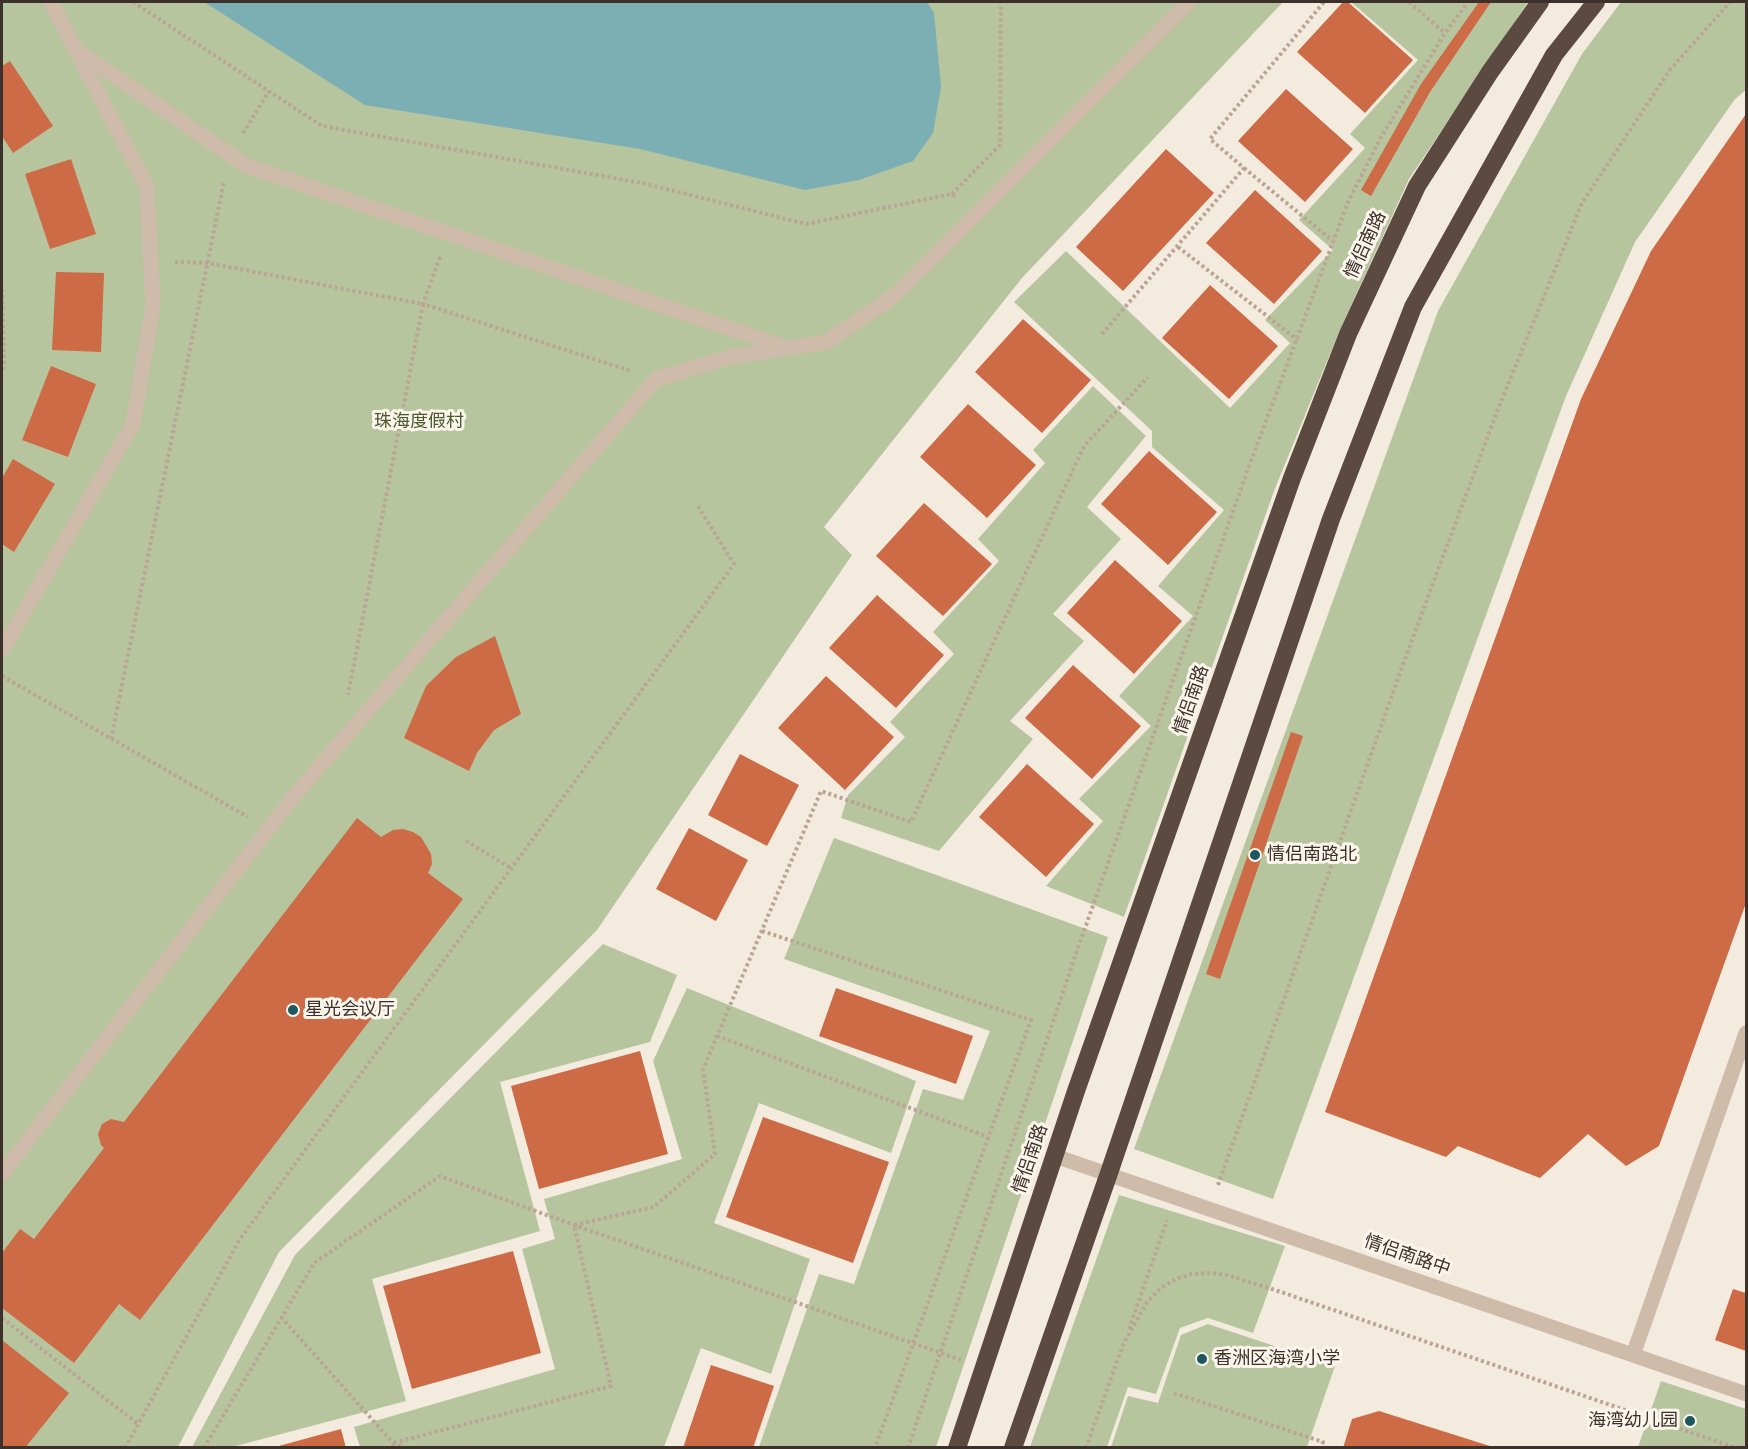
<!DOCTYPE html>
<meta charset="utf-8">
<style>
body{margin:0}
#map{position:relative;width:1748px;height:1449px;overflow:hidden;background:#f4ebdf;font-family:Signika,sans-serif}
canvas{display:block}
.frame{position:absolute;inset:0;border:3px solid #3b302a;pointer-events:none}
</style>
<div id="map">
<canvas width="1748" height="1449"></canvas>
<div class="frame"></div>
</div>
<script>
const context = document.querySelector('canvas').getContext('2d');
context.lineJoin = 'round';
function fillPath(path, color) {
  context.fillStyle = color;
  context.fill(path, 'evenodd');
}
function shape(rows) {
  const path = new Path2D();
  for (const r of rows) {
    path.moveTo(r[0], r[1]);
    for (let i = 2; i < r.length; i += 2) path.lineTo(r[i], r[i + 1]);
  }
  return path;
}
function trace(path, color, width, dash) {
  context.strokeStyle = color;
  context.lineWidth = width;
  context.lineCap = dash ? 'butt' : 'round';
  context.setLineDash(dash || []);
  context.stroke(path);
}
function drawText(font, color, halo, rows, align = 'center') {
  context.font = font + ' Signika,"Noto Sans SC",sans-serif';
  context.lineWidth = 6;
  context.setLineDash([]);
  context.textBaseline = 'middle';
  context.strokeStyle = halo;
  context.fillStyle = color;
  for (const [text, x, y, turn = 0] of rows) {
    context.save();
    context.translate(x, y);
    context.rotate((+turn || 0) * Math.PI / 180);
    context.textAlign = isNaN(turn) ? turn : align;
    if (halo) context.strokeText(text, 0, 0);
    context.fillText(text, 0, 0);
    context.restore();
  }
}
fillPath(shape([
 [2,2,1283,2,1022,278,824,527,852,555,597,930,279,1252,178,1447,2,1447],
 [1351,2,1528,2,1409,179,1339,332,1274,491,1124,917,1046,886,1103,821,1079,799,1151,726,1119,696,1193,616,1158,586,1224,510,1152,447,1152,431,1014,302,1066,251,1230,408,1290,343,1265,320,1333,250,1299,220,1365,148,1350,134,1418,60],
 [1621,2,1746,2,1746,90,1735,99,1635,242,1566,396,1273,1199,1134,1149,1438,311,1582,54],
 [1093,386,1146,436,1087,507,1121,539,1053,614,1084,641,1010,721,1033,739,939,851,841,818,848,795,905,737,890,722,954,654,933,632,999,561,978,539,1045,463,1033,450],
 [834,838,1108,937,936,1447,759,1447,819,1274,854,1284,923,1089,963,1100,990,1031,784,959],
 [603,944,677,975,650,1042,500,1082,540,1231,372,1279,406,1401,232,1447,192,1447,295,1255],
 [687,988,916,1081,891,1153,759,1103,714,1223,810,1259,771,1374,701,1348,664,1447,360,1447,354,1427,555,1369,522,1249,555,1239,544,1199,682,1159,653,1061],
 [1119,1195,1285,1246,1253,1333,1208,1318,1180,1328,1156,1394,1128,1387,1107,1447,1030,1447],
 [1208,1324,1335,1366,1307,1447,1111,1447,1128,1396,1158,1403,1181,1335],
 [1661,1381,1746,1409,1746,1447,1638,1447]
]), '#b6c59e');
fillPath(shape([
 [204,2,927,2,934,13,941,87,933,133,913,161,859,180,805,190,640,149,365,105]
]), '#7cafb3');
fillPath(shape([
 [1343,2,1348,2,1413,60,1365,113,1297,52],
 [1479,2,1491,2,1430,92,1371,196,1361,190,1421,84],
 [10,61,53,126,13,153,2,136,2,66],
 [1286,89,1353,149,1305,202,1238,141],
 [1746,114,1746,903,1659,1146,1626,1166,1588,1134,1540,1178,1458,1146,1446,1157,1325,1112,1581,399,1651,251],
 [1166,149,1214,193,1123,291,1076,247],
 [71,159,96,234,50,249,25,174],
 [1255,190,1322,251,1274,304,1206,243],
 [56,272,104,273,101,352,52,350],
 [1210,285,1278,346,1229,399,1162,338],
 [1023,319,1091,380,1042,433,975,372],
 [51,366,96,384,68,457,22,440],
 [968,404,1036,465,987,518,920,457],
 [1149,451,1217,512,1168,565,1101,504],
 [13,459,55,484,14,552,2,544,2,478],
 [924,503,992,564,943,616,876,556],
 [1115,560,1182,621,1134,674,1067,613],
 [877,595,944,655,896,708,829,648],
 [495,636,521,714,494,730,477,753,469,771,404,738,426,686,456,657],
 [1073,665,1141,726,1092,779,1025,718],
 [826,676,894,737,845,790,778,728],
 [1291,732,1303,736,1220,979,1206,974],
 [740,754,799,785,767,846,708,815],
 [1027,764,1094,824,1046,877,979,817],
 [357,818,381,837,393,830,403,829,413,832,421,837,431,854,432,864,428,873,463,899,140,1320,119,1304,74,1363,2,1308,2,1253,20,1229,34,1239,104,1148,101,1145,98,1134,102,1124,111,1119,124,1122],
 [689,828,748,860,716,921,656,889],
 [836,988,973,1036,956,1084,819,1036],
 [640,1051,668,1154,539,1189,511,1086],
 [763,1117,889,1162,853,1263,726,1217],
 [513,1251,541,1353,412,1389,383,1286],
 [1733,1289,1746,1293,1746,1351,1715,1340],
 [2,1340,69,1393,25,1448,2,1448],
 [711,1365,774,1386,753,1448,683,1448],
 [1379,1411,1493,1447,1493,1448,1343,1448,1352,1419],
 [341,1429,346,1448,275,1448,275,1447]
]), '#cc6b45');
trace(shape([
 [133,2,322,126,642,183,806,224,952,194,956,198],
 [1409,2,1445,33],
 [243,133,269,91],
 [1244,168,1334,242],
 [952,194,1000,145,1001,2],
 [1178,247,1298,340],
 [440,257,423,304,631,371],
 [175,262,208,263,423,304,348,695],
 [2,289,4,364,2,371],
 [1102,334,1244,168,1210,139,1324,2],
 [2,676,248,817],
 [111,739,224,181],
 [466,841,511,868],
 [762,931,1031,1020,875,1448],
 [717,1036,988,1137],
 [1218,1185,1402,667,1496,414,1582,203,1669,71,1730,2],
 [281,1317,393,1443,406,1448],
 [2,1318,138,1424],
 [1129,1329,1167,1220],
 [1174,1393,1323,1442,1321,1448],
 [125,1448,240,1239,734,564,698,506],
 [204,1448,314,1263,440,1176,574,1225,961,1360],
 [394,1448,393,1443,611,1386,574,1225,654,1207,715,1154,703,1069,821,791,911,822,1084,446,1148,377],
 [908,1448,1079,945,1248,469,1348,202,1380,139,1445,33,1468,2],
 [1086,1448,1123,1345,1147,1302,1162,1287,1176,1279,1191,1274,1209,1273,1227,1275,1278,1291,1736,1448]
]), '#baa594', 4, [3, 3]);
trace(shape([
 [76,50,247,166,785,347],
 [2,650,133,424,153,305,147,187,51,2],
 [1055,1156,1746,1394],
 [2,1174,293,797,656,379,730,357,827,342,894,296,1189,2],
 [1633,1355,1746,1033]
]), '#cebbaa', 15);
trace(shape([
 [957,1448,1076,1091,1292,478,1348,334,1417,186,1490,72,1540,2],
 [1013,1448,1109,1173,1331,519,1413,307,1554,55,1596,2]
]), '#5c4a40', 18);
for (const [x, y, r, color] of [
 [1255,855,6,"#1c585f"],
 [293,1010,6,"#1c585f"],
 [1202,1359,6,"#1c585f"],
 [1690,1421,6,"#1c585f"]
]) {
  const dot = new Path2D();
  dot.arc(x, y, r, 0, 2 * Math.PI);
  context.fillStyle = color;
  context.fill(dot);
  trace(dot, '#fbf5ec', 2);
}
drawText('18px', '#3b302a', '#fbf5ec', [
 ["情侣南路",1366,245,-65],
 ["情侣南路",1192,700,-71],
 ["情侣南路",1031,1159,-71],
 ["情侣南路中",1407,1256,19]
]);
drawText('18px', '#485b2c', '#fbf5ec', [
 ["珠海度假村",419,422]
]);
drawText('18px', '#3b302a', '#fbf5ec', [
 ["情侣南路北",1267,855],
 ["星光会议厅",305,1010],
 ["香洲区海湾小学",1214,1359],
 ["海湾幼儿园",1678,1421,"right"]
], 'left');
</script>
